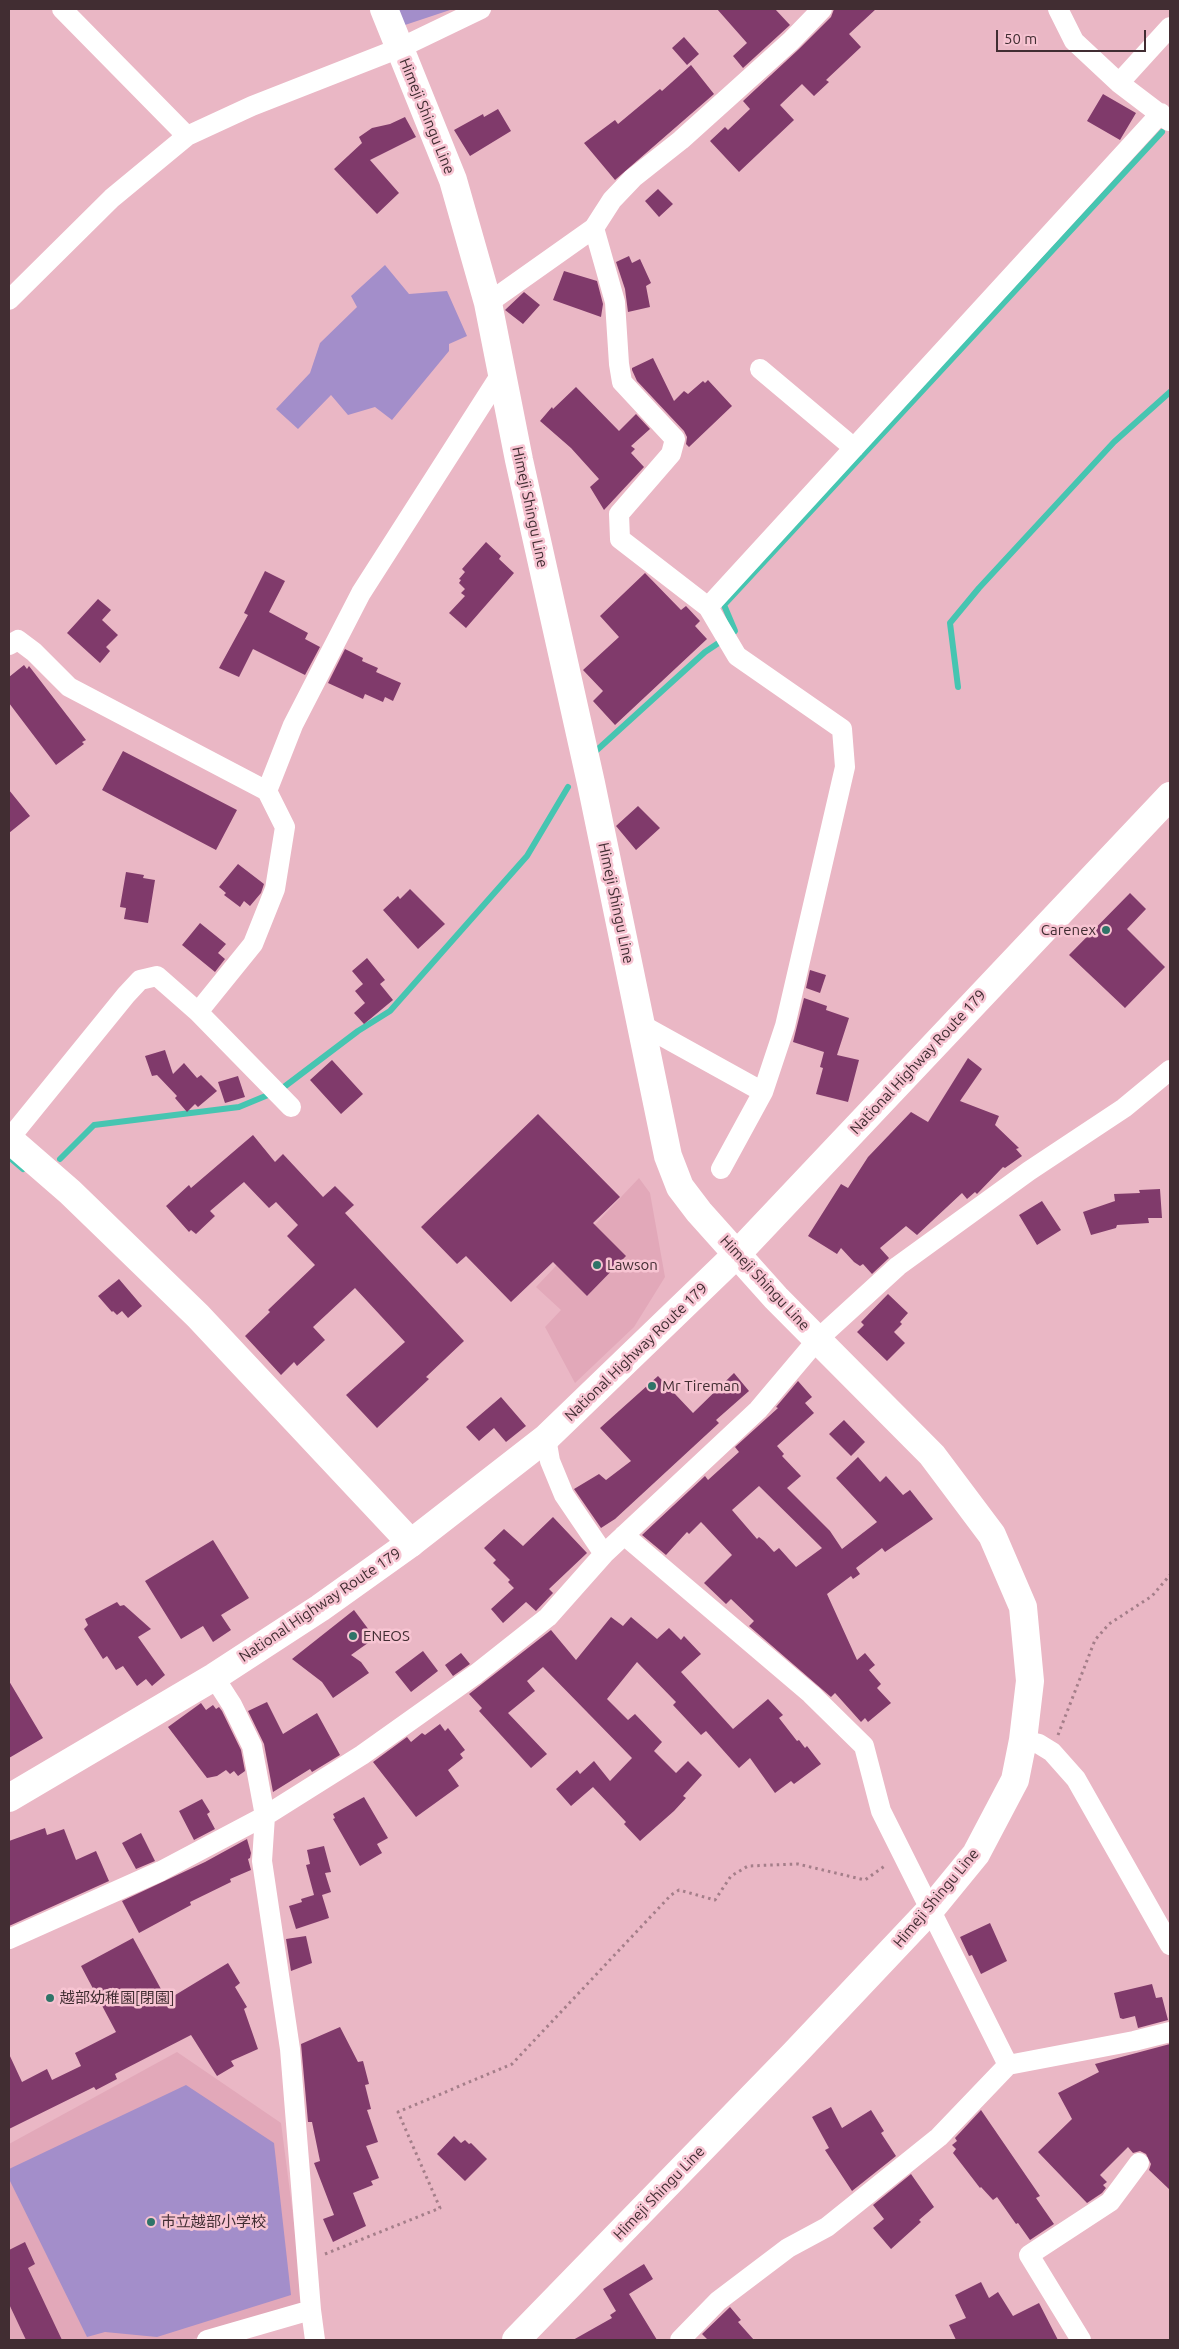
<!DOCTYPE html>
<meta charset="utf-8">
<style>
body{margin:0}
#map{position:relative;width:1179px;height:2349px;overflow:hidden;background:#eab7c5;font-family:Ubuntu,sans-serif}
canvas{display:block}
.frame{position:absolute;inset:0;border:10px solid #412d32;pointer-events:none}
.scale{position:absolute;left:996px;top:30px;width:150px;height:22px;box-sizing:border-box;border:2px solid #412d32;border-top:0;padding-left:6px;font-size:15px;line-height:18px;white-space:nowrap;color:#412d32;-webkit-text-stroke:4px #f7c4d2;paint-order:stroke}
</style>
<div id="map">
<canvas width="1179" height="2349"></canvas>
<div class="frame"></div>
<div class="scale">50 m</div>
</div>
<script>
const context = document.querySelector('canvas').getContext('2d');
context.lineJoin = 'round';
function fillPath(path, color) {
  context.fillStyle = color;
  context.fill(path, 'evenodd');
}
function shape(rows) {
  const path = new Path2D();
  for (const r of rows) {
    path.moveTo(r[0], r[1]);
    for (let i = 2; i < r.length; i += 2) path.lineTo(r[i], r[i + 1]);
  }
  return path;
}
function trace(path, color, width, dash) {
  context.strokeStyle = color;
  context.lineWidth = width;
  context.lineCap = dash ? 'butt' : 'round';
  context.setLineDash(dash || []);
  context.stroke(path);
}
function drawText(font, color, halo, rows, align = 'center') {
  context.font = font + ' Ubuntu,"Noto Sans JP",sans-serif';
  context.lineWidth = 5;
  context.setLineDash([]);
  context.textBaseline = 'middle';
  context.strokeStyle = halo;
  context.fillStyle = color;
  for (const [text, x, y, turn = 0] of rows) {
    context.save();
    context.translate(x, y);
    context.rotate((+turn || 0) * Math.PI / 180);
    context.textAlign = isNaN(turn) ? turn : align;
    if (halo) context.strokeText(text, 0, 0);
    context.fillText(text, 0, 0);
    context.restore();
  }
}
fillPath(shape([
 [639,1178,650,1193,665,1277,634,1327,575,1383,545,1327,561,1310,536,1287],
 [177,2052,281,2123,304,2300,294,2309,189,2340,9,2340,9,2144]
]), '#e2a8b9');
fillPath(shape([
 [396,9,453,9,402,26],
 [385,265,409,294,447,291,467,336,449,344,449,351,392,420,375,407,348,415,331,395,298,429,276,409,310,373,320,343,357,307,351,296],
 [186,2085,274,2143,291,2295,157,2337,105,2332,87,2337,9,2179,9,2169]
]), '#a38eca');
trace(shape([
 [731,634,735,631,724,605,1162,132],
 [958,687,950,623,979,588,1114,442,1170,392],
 [597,750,705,652,720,642],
 [9,1157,23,1169],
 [60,1159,94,1125,239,1107,280,1090,358,1031,390,1011,527,856,568,787]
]), '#46c5b1', 6);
fillPath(shape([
 [717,9,775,9,790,25,743,68,733,56,747,43],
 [834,9,876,9,849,34,861,47,826,80,829,82,814,96,802,84,780,105,794,120,739,172,710,141,725,127,728,130,750,109,743,101,799,49,831,17],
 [684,37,699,54,687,65,672,48],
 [691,65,714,94,615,180,584,143,615,120,618,124,660,89,662,91],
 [1103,94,1136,113,1120,140,1087,121],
 [498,109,511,131,470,156,454,130,483,114,484,117],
 [405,117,416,137,370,160,399,193,377,214,334,169,362,143,359,137,372,128,390,124],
 [658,189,673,204,659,217,645,201],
 [629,256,632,263,640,259,651,283,646,286,650,307,628,312,625,289,616,262],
 [564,271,597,281,603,304,601,317,553,300],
 [524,292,540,305,523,324,505,310],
 [653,358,674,401,684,391,688,394,703,381,705,383,708,380,732,406,689,447,686,444,687,437,684,431,637,381,632,370,632,368],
 [576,387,619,431,636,414,650,429,631,446,635,449,631,453,644,467,604,510,590,487,599,479,571,448,540,421,552,407,553,409],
 [486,542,501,556,499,559,514,573,466,628,449,613,465,596,461,593,465,589,459,583,461,580,459,579,465,572,462,569],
 [265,571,285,581,269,612,308,633,305,639,320,647,305,675,253,649,239,677,219,668,248,615,244,613],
 [645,573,681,610,686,606,700,621,695,626,707,639,615,725,593,701,603,691,583,670,619,637,600,616],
 [98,599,111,610,102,620,118,635,106,647,110,651,100,663,67,633],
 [345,649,363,658,362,661,378,668,376,672,401,683,393,701,385,697,383,702,365,694,363,699,328,683],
 [24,665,27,669,29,666,86,740,82,742,84,744,56,765,9,703,9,677],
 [123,751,237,810,216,850,102,790],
 [9,790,30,816,9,833],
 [638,806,660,828,636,850,616,826],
 [238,864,264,884,261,893,250,906,244,901,240,907,224,895,226,893,219,887],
 [126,872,144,875,143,878,155,880,148,923,124,919,126,908,120,907],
 [410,889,445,924,418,949,383,910,398,896,400,899],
 [1130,893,1146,909,1127,929,1165,967,1125,1008,1069,955],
 [200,923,226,944,218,953,225,959,215,972,182,945],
 [367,958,385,980,380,984,393,1000,364,1024,354,1013,365,1003,355,991,363,984,352,971],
 [810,970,826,975,820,993,806,988],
 [804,998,827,1006,826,1010,849,1018,837,1055,859,1060,848,1102,816,1094,823,1068,820,1067,824,1052,793,1042],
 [165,1050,173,1074,184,1063,197,1078,201,1075,217,1091,198,1107,195,1104,187,1112,175,1098,177,1096,157,1075,152,1076,145,1056],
 [968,1058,982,1069,960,1101,999,1116,995,1125,1019,1148,1016,1149,1022,1156,1005,1168,1003,1167,977,1194,975,1192,967,1199,962,1193,917,1235,906,1226,880,1248,889,1258,872,1274,863,1264,860,1266,854,1262,841,1248,837,1254,808,1236,841,1184,848,1188,868,1157,911,1112,928,1122],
 [332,1060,363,1094,341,1114,310,1080],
 [238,1076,245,1097,225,1103,218,1082],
 [538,1114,620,1197,593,1223,626,1256,587,1296,553,1262,511,1302,466,1256,457,1264,421,1227],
 [253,1135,275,1162,283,1154,323,1197,335,1186,354,1205,345,1213,464,1341,426,1377,429,1379,377,1428,346,1395,405,1342,355,1288,313,1327,325,1340,297,1366,294,1362,281,1375,245,1336,270,1312,268,1310,315,1265,287,1236,298,1225,276,1202,269,1208,244,1182,210,1211,215,1216,196,1234,191,1230,189,1232,166,1206,189,1185,191,1188],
 [1160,1189,1162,1218,1148,1218,1149,1223,1117,1225,1116,1228,1091,1235,1083,1212,1115,1201,1114,1194,1140,1193,1139,1190],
 [1042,1201,1061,1230,1037,1245,1019,1215],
 [119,1279,142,1306,128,1318,122,1311,117,1315,113,1311,112,1312,98,1296],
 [888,1294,908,1313,900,1322,902,1324,894,1332,905,1343,887,1361,857,1332,864,1325,861,1322],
 [734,1373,749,1391,716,1420,719,1423,615,1519,601,1528,574,1489,599,1474,606,1480,631,1461,600,1428,658,1376,693,1413],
 [798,1381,812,1397,805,1403,814,1413,777,1446,784,1454,782,1456,801,1476,787,1488,830,1531,842,1549,877,1522,836,1478,858,1457,880,1482,886,1476,903,1495,910,1490,933,1519,885,1552,882,1548,856,1568,860,1574,853,1579,851,1576,827,1594,857,1660,865,1653,875,1665,869,1670,881,1684,877,1688,891,1703,868,1722,865,1718,861,1722,835,1693,831,1697,749,1626,754,1621,731,1599,726,1604,704,1583,732,1555,704,1525,701,1522,689,1534,687,1532,666,1555,642,1535,705,1476,708,1480,739,1452,735,1447,778,1408,776,1407],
 [759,1486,822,1548,796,1567,779,1548,774,1552,764,1541,759,1537,757,1539,732,1510],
 [501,1397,526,1426,506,1442,494,1428,479,1441,466,1427],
 [844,1420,865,1442,851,1456,829,1434],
 [553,1517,587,1553,549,1589,553,1593,536,1611,526,1602,503,1623,491,1609,514,1588,508,1582,510,1580,493,1563,496,1560,484,1548,504,1529,523,1546],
 [213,1540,249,1598,221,1615,231,1630,213,1642,203,1626,181,1639,145,1581],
 [117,1602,120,1606,124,1605,151,1629,138,1637,165,1675,152,1686,146,1679,137,1686,123,1666,116,1670,107,1656,103,1659,84,1629,88,1625,85,1619],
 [354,1610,375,1638,351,1655,361,1662,369,1673,333,1698,322,1682,292,1659],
 [611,1617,623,1626,631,1617,657,1639,669,1628,681,1640,684,1636,701,1654,681,1672,733,1729,768,1699,783,1715,779,1718,797,1741,799,1740,805,1748,807,1746,821,1764,794,1784,791,1781,775,1793,750,1758,739,1768,706,1731,701,1735,673,1705,676,1702,637,1662,607,1699,628,1720,635,1714,662,1742,654,1751,676,1773,688,1761,702,1775,683,1796,686,1798,674,1811,640,1841,624,1824,626,1822,593,1787,571,1806,556,1789,577,1770,580,1774,594,1761,610,1781,632,1758,543,1667,527,1681,535,1691,508,1713,547,1754,531,1768,479,1711,482,1708,469,1694,551,1630,576,1660],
 [423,1651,438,1671,411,1692,395,1672],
 [461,1653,470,1664,453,1676,445,1665],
 [9,1681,43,1738,9,1758],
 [267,1702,283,1734,317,1713,340,1755,312,1772,310,1769,273,1792,264,1744,248,1711],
 [201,1703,206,1710,213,1705,216,1709,219,1707,222,1711,241,1750,245,1771,238,1776,234,1771,230,1774,226,1770,217,1776,207,1778,168,1727],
 [440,1724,445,1731,448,1728,465,1750,460,1754,463,1758,448,1770,459,1786,416,1817,373,1762,407,1737,411,1742,422,1733,425,1735],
 [364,1797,388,1838,377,1844,382,1853,360,1866,333,1819,335,1818,333,1814],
 [202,1799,210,1812,207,1814,215,1829,194,1840,179,1811],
 [45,1828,47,1835,64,1829,76,1860,96,1851,109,1881,9,1926,9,1841],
 [141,1833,155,1861,136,1869,122,1843],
 [247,1839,251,1853,250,1858,248,1859,251,1870,230,1879,231,1882,190,1902,191,1905,139,1933,122,1901,205,1862],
 [324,1846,331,1872,325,1873,331,1892,322,1895,329,1918,296,1929,289,1906,302,1902,301,1899,314,1895,306,1865,310,1864,307,1850],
 [990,1923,1007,1961,981,1974,972,1955,969,1956,960,1937],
 [306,1936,312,1963,291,1971,286,1939],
 [133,1938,167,2000,228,1963,240,1983,235,1987,247,2007,244,2009,258,2049,231,2061,234,2066,217,2076,191,2035,115,2074,117,2079,96,2090,94,2087,9,2129,9,2054,22,2082,47,2069,52,2080,81,2066,75,2053,116,2032,81,1966],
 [1152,1984,1156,1998,1162,1997,1168,2020,1138,2028,1135,2016,1123,2019,1120,2018,1114,1993],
 [340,2027,358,2062,363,2061,369,2084,365,2085,371,2109,367,2110,378,2142,366,2146,379,2178,371,2181,373,2185,353,2193,366,2226,333,2242,323,2219,334,2215,314,2163,320,2161,312,2122,308,2122,301,2044],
 [1170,2044,1170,2190,1149,2170,1151,2164,1146,2154,1140,2151,1133,2153,1128,2147,1100,2175,1107,2182,1103,2185,1106,2188,1102,2193,1087,2203,1038,2152,1072,2119,1058,2093,1099,2072,1095,2064],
 [831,2107,842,2128,871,2110,884,2131,881,2133,896,2156,852,2191,825,2150,829,2148,812,2117],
 [981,2110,1040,2196,1036,2198,1054,2224,1030,2240,1018,2223,1016,2224,997,2197,993,2200,981,2187,980,2188,953,2153,956,2149,952,2145,957,2141,955,2138],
 [454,2136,461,2143,465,2140,469,2144,471,2143,487,2159,465,2181,437,2154],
 [911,2174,934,2207,919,2220,921,2222,891,2249,873,2228,884,2219,873,2205],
 [25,2242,35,2264,28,2268,62,2340,26,2340,9,2304,9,2250],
 [644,2264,653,2279,629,2294,657,2340,573,2340,612,2318,610,2315,616,2311,603,2289],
 [981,2282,989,2298,998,2292,1013,2316,1039,2303,1058,2340,956,2340,949,2325,966,2318,955,2295],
 [730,2307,741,2320,738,2322,754,2340,708,2340,702,2334]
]), '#803a6b');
trace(shape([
 [1058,1735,1095,1640,1109,1624,1152,1596,1170,1575],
 [325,2254,440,2208,398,2112,512,2064,671,1895,679,1890,715,1900,731,1876,748,1866,798,1864,865,1880,886,1865]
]), '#a47e89', 3, [2.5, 4]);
trace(shape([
 [62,9,187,136],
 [1058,9,1074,41,1119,83,1169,121],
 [1119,83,1170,27],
 [594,228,615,302,619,364,622,382,675,439,671,454,619,514,620,539,708,607,737,656,842,729,845,767,785,1026,763,1092,721,1169],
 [9,300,112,198,187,136,252,106,400,48,481,9],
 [488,303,594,228,612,200,633,178,681,140,791,41,822,9],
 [760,369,854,448],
 [708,607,1161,113],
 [9,645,18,640,34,652,69,687,267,791],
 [642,1025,763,1092],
 [291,1107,198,1012,253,944,275,889,285,827,267,791,293,725,361,593,503,371],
 [9,1139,126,995,140,980,157,976,198,1012],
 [546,1438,550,1461,564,1495,604,1554],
 [624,1535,811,1694,864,1746,881,1811,1008,2065],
 [214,1677,232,1705,252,1746,265,1816,262,1861,290,2049,311,2310,315,2340],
 [1023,1740,1039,1744,1052,1752,1076,1779,1170,1945],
 [9,1939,161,1871,265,1816,362,1755,476,1674,548,1617,604,1554,758,1410,818,1339,898,1266,1029,1171,1124,1108,1170,1070],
 [207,2340,311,2310],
 [680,2340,718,2301,788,2248,827,2227,939,2137,1008,2065,1134,2041,1170,2032],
 [1081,2340,1029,2255,1110,2202,1139,2163]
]), '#fff', 20);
trace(shape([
 [384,9,453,180,488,303,519,460,591,783,668,1156,680,1187,699,1212,776,1298,932,1455,992,1535,1023,1607,1030,1681,1023,1740,1015,1780,976,1854,931,1909,794,2054,516,2340],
 [9,1139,70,1192,198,1316,411,1543]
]), '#fff', 28);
trace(shape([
 [9,1798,214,1677,320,1608,411,1543,546,1438,737,1254,1170,796]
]), '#fff', 28);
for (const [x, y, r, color] of [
 [1106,930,5,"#2f7468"],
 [597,1265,5,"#2f7468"],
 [652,1386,5,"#2f7468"],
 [353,1636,5,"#2f7468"],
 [50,1998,5,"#2f7468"],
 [151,2222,5,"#2f7468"]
]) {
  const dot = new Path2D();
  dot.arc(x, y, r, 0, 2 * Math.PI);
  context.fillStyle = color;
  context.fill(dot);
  trace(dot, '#f7c4d2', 2);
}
drawText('15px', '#412d32', '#f7c4d2', [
 ["Himeji Shingu Line",427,116,68],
 ["Himeji Shingu Line",530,507,78],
 ["Himeji Shingu Line",616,903,78],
 ["National Highway Route 179",918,1062,-47],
 ["Himeji Shingu Line",765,1283,47],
 ["National Highway Route 179",636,1352,-44],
 ["National Highway Route 179",320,1605,-34],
 ["Himeji Shingu Line",936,1898,-50],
 ["Himeji Shingu Line",659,2193,-46]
]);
drawText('15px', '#412d32', '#f7c4d2', [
 ["Carenex",1096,930,"right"],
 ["Lawson",607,1265],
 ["Mr Tireman",662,1386],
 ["ENEOS",363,1636],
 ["越部幼稚園[閉園]",60,1998],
 ["市立越部小学校",161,2222]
], 'left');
</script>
